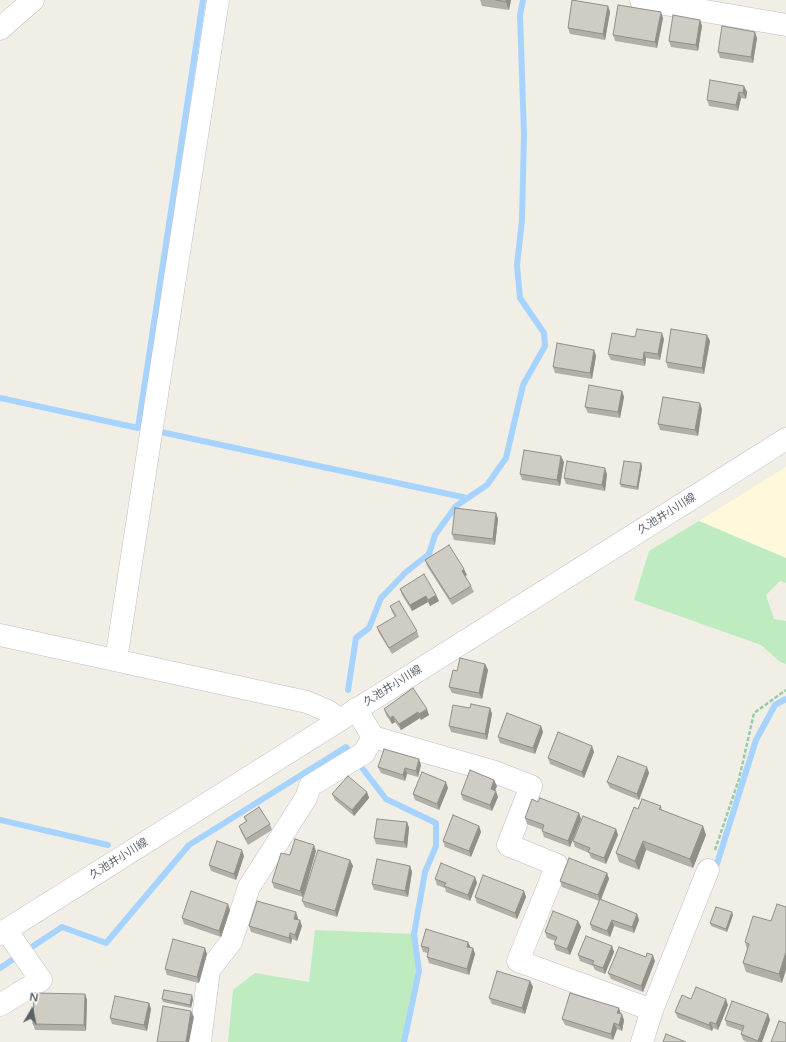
<!DOCTYPE html>
<meta charset="utf-8">
<style>
body{margin:0}
#map{position:relative;width:786px;height:1042px;overflow:hidden;background:#f1efe5;font-family:"Varela Round",sans-serif}
canvas{display:block}
.north{position:absolute;left:12px;top:990px;width:40px;height:40px;-webkit-text-stroke:3px #fff;paint-order:stroke;rotate:9deg;font-size:11px;font-weight:700;line-height:16px;text-align:center;color:#5c6067}
.north::after{content:'';display:block;margin:auto;width:14px;height:18px;background:#5c6067;clip-path:polygon(50% 0,100% 100%,50% 72%,0 100%)}
</style>
<div id="map">
<canvas width="786" height="1042"></canvas>
<div class="north">N</div>
</div>
<script>
const context = document.querySelector('canvas').getContext('2d');
context.lineJoin = 'round';
function fillPath(path, color) {
  context.fillStyle = color;
  context.fill(path, 'evenodd');
}
function shape(rows) {
  const path = new Path2D();
  for (const r of rows) {
    path.moveTo(r[0], r[1]);
    for (let i = 2; i < r.length; i += 2) path.lineTo(r[i], r[i + 1]);
  }
  return path;
}
function trace(path, color, width, dash) {
  context.strokeStyle = color;
  context.lineWidth = width;
  context.lineCap = dash ? 'butt' : 'round';
  context.setLineDash(dash || []);
  context.stroke(path);
}
function drawText(font, color, halo, rows, align = 'center') {
  context.font = font + ' "Varela Round","Noto Sans JP",sans-serif';
  context.lineWidth = 3;
  context.setLineDash([]);
  context.textBaseline = 'middle';
  context.strokeStyle = halo;
  context.fillStyle = color;
  for (const [text, x, y, turn = 0] of rows) {
    context.save();
    context.translate(x, y);
    context.rotate((+turn || 0) * Math.PI / 180);
    context.textAlign = isNaN(turn) ? turn : align;
    if (halo) context.strokeText(text, 0, 0);
    context.fillText(text, 0, 0);
    context.restore();
  }
}
fillPath(shape([
 [786,467,786,558,699,521]
]), '#fff9db');
fillPath(shape([
 [699,521,786,558,786,583,780,581,766,595,774,619,786,621,786,664,780,662,761,645,634,600,649,551],
 [315,930,414,934,419,971,404,1042,228,1042,233,990,255,973,309,982]
]), '#bfebc1');
trace(shape([
 [0,398,138,428,203,0],
 [161,432,467,498],
 [348,690,356,638,369,628,381,598,406,572,429,554,435,535,456,506,487,485,506,458,523,385,545,346,544,333,520,298,517,265,522,220,524,135,520,15,523,0],
 [0,820,108,845],
 [715,870,756,740,775,705,786,699],
 [0,968,62,927,106,943,189,845,346,747,386,799,436,823,436,846,425,872,414,934,419,971,404,1042]
]), '#a6d3ff', 6);
const minor = shape([
 [641,0,786,25],
 [0,29,33,0],
 [0,635,307,702,328,711,340,720],
 [116,660,218,0],
 [356,709,373,737,492,771,531,786,508,845,557,865,518,961,652,1010],
 [0,1005,41,980,6,930],
 [200,1042,209,970,231,942,249,887,306,798,310,786,364,753,373,737],
 [642,1042,652,1010,708,870]
]);
const tertiary = shape([
 [0,934,786,439]
]);
trace(minor, '#bcbec5', 23);
trace(tertiary, '#bcbec5', 23);
trace(shape([
 [715,850,739,779,754,713,786,690]
]), '#96cca9', 2.5, [4, 2]);
trace(minor, '#fff', 22);
trace(tertiary, '#fff', 22);
fillPath(shape([
 [480,0,511,0,509,10,482,6],
 [608,6,610,12,605,40,570,34,568,28],
 [663,18,657,48,615,41,613,35],
 [700,20,702,26,698,51,671,47,669,41],
 [757,38,753,63,720,58,718,52],
 [744,86,747,92,746,99,741,98,738,111,709,106,707,100],
 [707,335,710,341,704,374,668,368,666,362],
 [635,337,664,339,660,360,646,358,645,366,611,360,608,354],
 [594,350,596,356,592,379,555,373,553,367],
 [622,391,624,397,620,418,588,413,585,407],
 [702,409,698,436,660,430,658,424],
 [564,462,560,486,522,480,520,474],
 [641,463,642,467,638,490,621,487,620,484],
 [607,474,605,491,566,484,564,478],
 [496,513,498,519,495,545,454,540,452,534],
 [425,560,467,575,465,576,471,586,474,592,452,605,427,566],
 [400,589,436,595,439,601,430,606,428,602,412,611,402,595],
 [390,606,417,631,419,637,392,654,379,633,377,627,395,617,392,612],
 [485,664,488,670,482,699,452,693,449,687,457,671],
 [413,688,429,715,421,720,420,718,401,730,395,722,392,724,386,715,384,709],
 [470,708,490,708,492,714,487,740,451,732,449,726],
 [541,726,543,732,535,754,500,743,498,737],
 [592,746,594,752,584,778,550,764,548,758],
 [421,765,418,777,407,774,405,781,381,773,378,767],
 [647,767,649,773,639,800,610,788,607,782],
 [497,786,495,791,498,797,492,811,463,800,461,794],
 [448,788,439,810,415,800,413,794],
 [367,792,369,798,354,816,335,800,332,794],
 [538,802,579,813,581,819,570,847,544,837,542,831,543,830,527,824,525,818],
 [661,806,662,810,703,826,706,835,693,868,646,850,639,870,619,862,616,853,638,809],
 [244,817,270,824,272,830,248,845,241,832,239,826,246,822],
 [407,822,409,828,407,848,376,844,374,838],
 [479,826,481,832,471,857,445,847,443,841],
 [616,829,618,835,606,864,591,858,589,853,575,847,573,841],
 [316,851,303,897,274,888,272,882,290,855],
 [244,856,236,880,211,871,209,865],
 [350,860,353,866,337,917,305,907,302,901],
 [410,866,412,872,408,897,374,890,372,884],
 [607,873,609,879,601,900,637,914,639,920,634,933,614,926,610,937,592,930,590,924,599,901,562,887,560,881],
 [475,877,477,883,470,901,446,892,445,888,437,885,435,879],
 [524,891,526,897,517,919,477,903,475,897],
 [230,910,221,937,184,924,182,918],
 [733,915,727,932,711,926,710,923],
 [298,918,298,920,302,926,297,941,292,939,291,944,251,932,249,926],
 [578,921,581,927,570,955,556,950,554,944,555,941,547,938,545,932],
 [771,921,782,983,746,972,743,963,747,949,745,942],
 [421,946,471,948,473,948,475,954,469,975,429,963,427,957,428,953,423,952],
 [612,946,614,952,605,974,595,970,593,966,580,961,578,955],
 [207,954,199,983,167,975,165,969],
 [655,961,643,992,611,979,608,973],
 [530,981,533,987,525,1014,492,1004,489,998],
 [85,994,87,1000,86,1031,35,1030,33,1024],
 [162,999,193,999,191,1008,163,1002],
 [691,999,728,1005,718,1030,713,1028,712,1031,678,1018,675,1012],
 [149,1003,151,1009,147,1031,112,1024,110,1018],
 [621,1014,624,1020,622,1031,617,1029,613,1040,565,1025,562,1019],
 [768,1014,770,1020,762,1042,747,1042,743,1040,741,1034,742,1031,727,1026,725,1020]
]), '#b1afa8');
fillPath(shape([
 [506,0,511,0,509,10,506,2],
 [608,6,610,12,605,40,603,34],
 [661,12,663,18,657,48,655,42],
 [700,20,702,26,698,51,696,45],
 [755,32,757,38,753,63,751,57],
 [744,86,747,92,746,99,743,93],
 [739,92,741,98,738,111,736,105],
 [662,333,664,339,660,360,658,354],
 [707,335,710,341,704,374,702,368],
 [594,350,596,356,592,379,590,373],
 [644,352,646,358,645,366,643,360],
 [622,391,624,397,620,418,618,412],
 [700,403,702,409,698,436,695,430],
 [561,456,564,462,560,486,557,480],
 [641,463,642,467,638,490,637,487],
 [605,468,607,474,605,491,602,485],
 [496,513,498,519,495,545,493,539],
 [464,569,467,575,464,577,462,571],
 [436,595,439,601,430,606,428,600],
 [426,596,428,602,412,611,410,605],
 [485,664,488,670,482,699,479,693],
 [490,708,492,714,487,740,485,734],
 [427,709,429,715,421,720,419,714],
 [418,712,420,718,401,730,399,724],
 [393,716,395,722,392,724,390,718],
 [541,726,543,732,535,754,533,748],
 [592,746,594,752,584,778,582,772],
 [419,759,421,765,418,777,416,771],
 [647,767,649,773,639,800,637,794],
 [405,768,407,774,405,781,403,775],
 [494,780,497,786,493,795,491,789],
 [446,782,448,788,439,810,437,804],
 [496,791,498,797,492,811,490,805],
 [367,792,369,798,354,816,352,810],
 [579,813,581,819,570,847,568,841],
 [407,822,409,828,407,848,404,842],
 [479,826,481,832,471,857,469,851],
 [703,826,706,835,693,868,690,859],
 [616,829,618,835,606,864,604,858],
 [643,841,646,850,639,870,635,861],
 [314,845,316,851,303,897,300,891],
 [242,850,244,856,236,880,234,874],
 [350,860,353,866,337,917,335,911],
 [410,866,412,872,408,897,405,891],
 [607,873,609,879,600,901,598,895],
 [475,877,477,883,470,901,468,895],
 [524,891,526,897,517,919,515,913],
 [228,904,230,910,221,937,219,931],
 [296,912,298,918,296,925,294,919],
 [732,912,733,915,727,932,726,929],
 [637,914,639,920,634,933,632,927],
 [300,920,302,926,297,941,295,935],
 [612,920,614,926,610,937,607,931],
 [578,921,581,927,570,955,567,949],
 [290,933,292,939,291,944,289,938],
 [468,942,471,948,467,947],
 [612,946,614,952,605,974,603,968],
 [205,948,207,954,199,983,197,977],
 [473,948,475,954,469,975,467,969],
 [786,952,786,970,782,983,779,974],
 [653,955,655,961,643,992,641,986],
 [530,981,533,987,525,1014,522,1008],
 [85,994,87,1000,86,1031,84,1025],
 [192,995,193,999,191,1008,190,1005],
 [726,999,728,1005,718,1030,716,1024],
 [149,1003,151,1009,147,1031,144,1025],
 [619,1008,621,1014,617,1013],
 [191,1011,194,1017,189,1042,186,1042],
 [622,1014,624,1020,622,1031,619,1025],
 [768,1014,770,1020,762,1042,758,1042,758,1041],
 [710,1022,713,1028,712,1031,709,1025],
 [614,1023,617,1029,613,1040,611,1034]
]), '#908f88');
const building = shape([
 [496,0,506,0,506,2,496,0],
 [572,0,608,6,603,34,568,28,572,0],
 [618,5,661,12,655,42,613,35,618,5],
 [673,15,700,20,696,45,669,41,673,15],
 [722,26,755,32,751,57,718,52,722,26],
 [710,80,744,86,743,93,739,92,736,105,707,100,710,80],
 [637,329,662,333,658,354,644,352,643,360,608,354,612,333,635,337,637,329],
 [671,329,707,335,702,368,666,362,671,329],
 [557,343,594,350,590,373,553,367,557,343],
 [589,385,622,391,618,412,585,407,589,385],
 [663,397,700,403,695,430,658,424,663,397],
 [524,450,561,456,557,480,520,474,524,450],
 [567,461,605,468,602,485,564,478,567,461],
 [624,461,641,463,637,487,620,484,624,461],
 [455,508,496,513,493,539,452,534,455,508],
 [449,545,464,569,462,571,471,586,450,599,425,560,449,545],
 [424,574,436,595,428,600,426,596,410,605,400,589,424,574],
 [399,601,417,631,389,648,377,627,396,616,390,606,399,601],
 [460,658,485,664,479,693,449,687,453,670,457,671,460,658],
 [413,688,427,709,419,714,418,712,399,724,393,716,390,718,384,709,413,688],
 [471,704,490,708,485,734,449,726,453,705,470,708,471,704],
 [507,713,541,726,533,748,498,737,507,713],
 [558,732,592,746,582,772,548,758,558,732],
 [384,749,419,759,416,771,405,768,403,775,378,767,384,749],
 [618,756,647,767,637,794,607,782,618,756],
 [470,770,494,780,491,789,496,791,490,805,461,794,470,770],
 [422,772,446,782,437,804,413,794,422,772],
 [348,776,367,792,352,810,332,794,348,776],
 [540,798,579,813,568,841,542,831,544,825,525,818,532,799,538,802,540,798],
 [642,799,661,806,659,809,703,826,690,859,643,841,635,861,616,853,634,807,638,809,642,799],
 [259,807,270,824,246,839,239,826,247,821,244,817,259,807],
 [453,815,479,826,469,851,443,841,453,815],
 [583,816,616,829,604,858,588,852,590,848,573,841,583,816],
 [377,819,407,822,404,842,374,838,377,819],
 [295,839,314,845,300,891,272,882,281,853,290,855,295,839],
 [217,841,242,850,234,874,209,865,217,841],
 [318,850,350,860,335,911,302,901,318,850],
 [569,858,607,873,598,895,560,881,569,858],
 [377,859,410,866,405,891,372,884,377,859],
 [441,863,475,877,468,895,444,886,446,883,435,879,441,863],
 [483,875,524,891,515,913,475,897,483,875],
 [191,891,228,904,219,931,182,918,191,891],
 [600,899,637,914,632,927,612,920,607,931,590,924,600,899],
 [257,901,296,912,294,919,300,920,295,935,290,933,289,938,249,926,257,901],
 [777,904,786,907,786,952,779,974,743,963,749,944,745,942,753,916,771,921,777,904],
 [716,907,732,912,726,929,710,923,716,907],
 [553,911,578,921,567,949,554,944,557,937,545,932,553,911],
 [426,929,468,942,467,947,473,948,467,969,427,957,429,948,421,946,426,929],
 [586,936,612,946,603,968,592,964,594,961,578,955,586,936],
 [173,939,205,948,197,977,165,969,173,939],
 [619,947,646,957,647,953,653,955,641,986,608,973,619,947],
 [497,971,530,981,522,1008,489,998,497,971],
 [696,987,726,999,716,1024,710,1022,709,1025,675,1012,682,995,691,999,696,987],
 [164,990,192,995,190,1005,162,999,164,990],
 [34,993,85,994,84,1025,33,1024,34,993],
 [570,993,619,1008,617,1013,622,1014,619,1025,614,1023,611,1034,562,1019,570,993],
 [115,996,149,1003,144,1025,110,1018,115,996],
 [732,1001,768,1014,758,1041,741,1034,744,1026,725,1020,732,1001],
 [163,1006,191,1011,186,1042,157,1042,163,1006],
 [779,1021,786,1023,786,1042,771,1042,779,1021],
 [666,1034,686,1042,663,1042,666,1034]
]);
fillPath(building, '#ceccc3');
trace(building, '#908f88', 1);
drawText('11px', '#5c6067', '#fff', [
 ["久池井小川線",667,514,-32],
 ["久池井小川線",393,686,-32],
 ["久池井小川線",119,859,-32]
]);
</script>
